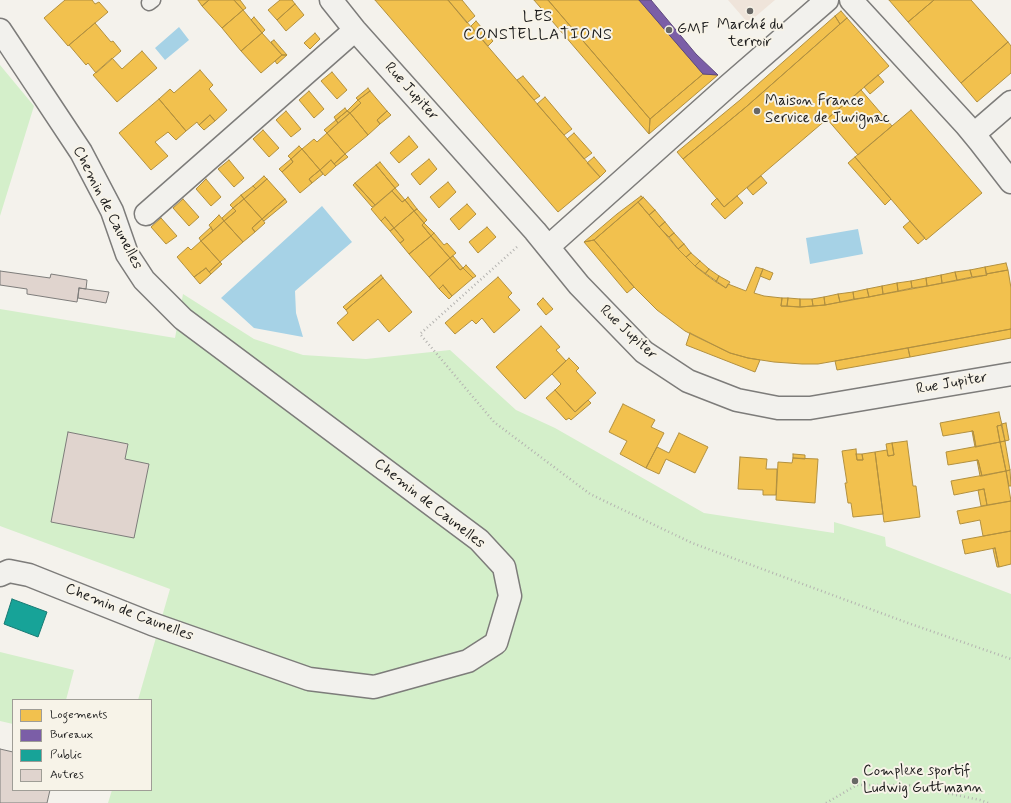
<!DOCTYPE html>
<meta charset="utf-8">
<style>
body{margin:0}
#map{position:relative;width:1011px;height:803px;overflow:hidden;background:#f4f2ec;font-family:Mynerve,sans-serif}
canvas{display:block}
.legend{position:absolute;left:12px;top:699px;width:140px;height:92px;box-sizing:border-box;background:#f7f3e8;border:1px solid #9f9d96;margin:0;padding:5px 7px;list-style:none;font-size:12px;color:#1c1c1c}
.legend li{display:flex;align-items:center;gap:8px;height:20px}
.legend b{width:20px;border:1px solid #9f9d96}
</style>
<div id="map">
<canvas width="1011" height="803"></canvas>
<ul class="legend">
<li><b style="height:11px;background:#f2c14e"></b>Logements</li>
<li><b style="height:11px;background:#7b5ea7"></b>Bureaux</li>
<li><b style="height:11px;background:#17a398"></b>Public</li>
<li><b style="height:11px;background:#e0d4ce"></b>Autres</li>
</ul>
</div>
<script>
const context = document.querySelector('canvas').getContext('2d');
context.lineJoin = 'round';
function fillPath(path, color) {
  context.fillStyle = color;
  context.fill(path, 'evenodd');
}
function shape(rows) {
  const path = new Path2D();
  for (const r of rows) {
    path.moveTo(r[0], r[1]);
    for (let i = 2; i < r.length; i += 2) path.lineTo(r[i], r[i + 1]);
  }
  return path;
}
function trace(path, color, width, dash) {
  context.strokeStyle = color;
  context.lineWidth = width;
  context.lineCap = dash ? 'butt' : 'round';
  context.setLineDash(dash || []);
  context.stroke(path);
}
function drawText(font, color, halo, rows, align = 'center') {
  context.font = font + ' Mynerve,sans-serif';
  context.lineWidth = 4;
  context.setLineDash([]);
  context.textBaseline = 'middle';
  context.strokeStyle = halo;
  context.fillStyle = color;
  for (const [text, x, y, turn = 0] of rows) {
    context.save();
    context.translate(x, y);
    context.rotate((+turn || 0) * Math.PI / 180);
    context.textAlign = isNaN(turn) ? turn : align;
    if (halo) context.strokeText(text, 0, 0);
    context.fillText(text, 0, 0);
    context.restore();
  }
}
fillPath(shape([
 [728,0,775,0,748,23]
]), '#efe4da');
fillPath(shape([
 [0,65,34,106,0,216],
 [183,294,254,339,303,355,366,359,450,350,516,410,555,428,704,513,834,533,834,522,885,537,886,546,1011,594,1011,803,108,803,112,790,151,790,151,700,138,700,170,589,0,526,0,309,175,338],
 [0,652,74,670,66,700,13,700,13,724,0,721]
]), '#d4efca');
fillPath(shape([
 [179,27,189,40,165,60,155,48],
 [322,206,352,242,295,291,296,313,303,337,254,328,221,298],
 [858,229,863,254,810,264,806,238]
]), '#a6d2e6');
const homes = shape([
 [65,0,92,0,95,4,99,2,108,12,68,46,44,18,65,0],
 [198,0,209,0,202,6,198,0],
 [209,0,234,0,243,10,222,28,202,6,209,0],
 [234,0,240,0,246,8,243,10,234,0],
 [280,0,292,0,295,4,277,20,268,10,280,0],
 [375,0,448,0,600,177,558,212,375,0],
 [448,0,462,0,475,16,467,23,448,0],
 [534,0,548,0,650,119,649,134,534,0],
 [548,0,639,0,703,74,650,119,548,0],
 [889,0,934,0,908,22,889,0],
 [934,0,971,0,1008,42,961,83,908,22,934,0],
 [295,4,304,15,286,31,277,20,295,4],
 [243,10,262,33,241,51,222,28,243,10],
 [841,11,847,18,840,24,835,16,841,11],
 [835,16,840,24,746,107,683,159,677,152,740,100,835,16],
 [254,17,265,30,262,33,251,20,254,17],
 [847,18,889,66,724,207,683,159,746,107,847,18],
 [476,21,493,41,488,46,471,26,476,21],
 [95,23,111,42,113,41,121,51,96,73,88,63,86,65,69,45,95,23],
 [262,33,282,55,261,73,241,51,262,33],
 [315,33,320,39,310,49,304,43,315,33],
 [274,40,287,55,282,55,271,42,274,40],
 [1008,42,1011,46,1011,73,977,102,961,83,1008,42],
 [142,51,157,68,117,102,93,75,112,58,122,69,142,51],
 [282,55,287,55,277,64,275,61,282,55],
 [200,70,213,85,209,89,227,110,215,121,210,115,199,125,197,122,186,131,159,99,170,89,174,93,200,70],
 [332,72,347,90,337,99,321,81,332,72],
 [703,74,718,75,649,134,650,119,703,74],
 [878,75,884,82,870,94,864,87,878,75],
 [523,76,540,96,534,100,517,80,523,76],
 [368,88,370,91,358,100,356,98,368,88],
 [861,90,892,126,858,155,827,119,861,90],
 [309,91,324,109,314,118,299,100,309,91],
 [370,91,387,111,377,120,380,124,368,135,350,113,361,103,358,100,370,91],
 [545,97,572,129,564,135,537,104,545,97],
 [159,99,186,131,176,140,168,132,155,142,168,156,151,170,119,133,159,99],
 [358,100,361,103,350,113,347,111,358,100],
 [345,108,347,111,336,120,334,117,345,108],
 [911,110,982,193,926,240,855,157,911,110],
 [286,111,301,129,291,137,276,120,286,111],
 [347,111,350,113,338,123,336,120,347,111],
 [387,111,391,115,380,124,377,120,387,111],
 [350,113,368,135,345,154,327,133,350,113],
 [210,115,215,121,204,130,199,125,210,115],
 [336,120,338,123,327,133,324,130,336,120],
 [263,130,279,148,269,157,253,139,263,130],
 [327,133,345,154,334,164,331,160,320,170,302,149,314,139,317,142,327,133],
 [574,133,592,153,584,159,567,139,574,133],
 [409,136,418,147,399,163,390,153,409,136],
 [299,146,302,149,291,159,288,156,299,146],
 [302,149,320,170,309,179,312,183,300,193,282,172,293,162,291,159,302,149],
 [345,154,348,157,336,166,334,164,345,154],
 [594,157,606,171,600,177,587,163,594,157],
 [855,157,891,199,885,205,848,163,855,157],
 [291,159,293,162,282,172,279,169,291,159],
 [429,159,437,169,420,185,411,174,429,159],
 [229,160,244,178,234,187,218,169,229,160],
 [331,160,336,166,325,176,320,170,331,160],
 [380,162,399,185,395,188,376,165,380,162],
 [376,165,395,188,375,205,355,183,376,165],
 [320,170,323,174,312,183,309,179,320,170],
 [264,176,267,179,256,189,253,186,264,176],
 [761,176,767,183,753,195,747,188,761,176],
 [206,179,221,197,211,206,196,189,206,179],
 [267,179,285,199,262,219,244,199,267,179],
 [448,182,456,192,439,208,430,197,448,182],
 [355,183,375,205,372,207,353,185,355,183],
 [253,186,256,189,244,199,241,195,253,186],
 [395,188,405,200,402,202,392,191,395,188],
 [392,191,402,202,405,200,414,211,394,228,385,217,381,221,371,209,392,191],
 [241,195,244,199,233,208,230,205,241,195],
 [641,196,643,198,594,240,584,242,617,214,641,196],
 [737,196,743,203,725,219,711,204,717,198,724,207,737,196],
 [408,197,417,209,414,211,405,200,408,197],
 [643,197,655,210,649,215,638,202,643,197],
 [183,199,199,217,189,226,173,208,183,199],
 [244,199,262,219,252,228,255,232,243,242,224,221,236,211,233,208,244,199],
 [285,199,287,202,264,221,262,219,285,199],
 [638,202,678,249,695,266,726,288,728,284,746,291,756,267,763,269,754,293,764,296,782,298,781,306,800,307,825,305,987,275,986,274,1008,270,1011,288,1011,329,835,361,818,364,802,364,774,362,748,358,730,353,699,338,685,331,657,310,634,287,594,240,638,202],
 [467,204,476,214,459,230,450,219,467,204],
 [233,208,236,211,224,221,222,218,233,208],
 [417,209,427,220,424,223,414,211,417,209],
 [655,210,665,222,659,227,649,215,655,210],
 [414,211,424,223,422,225,431,236,409,254,400,243,404,240,394,228,414,211],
 [219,215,224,221,213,231,209,225,219,215],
 [385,217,394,228,390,231,381,221,385,217],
 [161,218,177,236,166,244,151,227,161,218],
 [262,219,265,223,255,232,252,228,262,219],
 [224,221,243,242,220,262,201,241,224,221],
 [910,221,925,238,918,244,903,227,910,221],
 [665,222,674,233,669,237,659,227,665,222],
 [424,223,434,233,431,236,422,225,424,223],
 [211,227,213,231,201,241,199,238,211,227],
 [487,227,496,237,478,253,469,242,487,227],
 [394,228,404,240,400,243,390,231,394,228],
 [434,233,444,245,447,243,456,253,450,258,431,236,434,233],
 [674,233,684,244,678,249,669,237,674,233],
 [431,236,450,258,429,277,409,254,431,236],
 [594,240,634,287,627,293,584,242,594,240],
 [201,241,220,262,209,272,206,268,194,277,177,257,188,247,191,250,201,241],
 [684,244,691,253,686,257,678,249,684,244],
 [691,253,700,261,695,266,686,257,691,253],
 [453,256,463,268,460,270,450,258,453,256],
 [450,258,460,270,463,268,473,278,452,296,443,285,439,289,429,277,450,258],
 [700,261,709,269,705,274,695,266,700,261],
 [220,262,222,264,211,274,209,272,220,262],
 [1006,263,1008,270,986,274,985,267,1006,263],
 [466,265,476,276,473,278,463,268,466,265],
 [985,267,987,275,972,277,970,270,985,267],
 [206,268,211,274,200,284,194,277,206,268],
 [709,269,719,276,716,282,705,274,709,269],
 [763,269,773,273,770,280,760,276,763,269],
 [970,270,972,277,957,280,955,272,970,270],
 [955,272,957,280,942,283,941,275,955,272],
 [381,275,383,278,346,310,343,307,381,275],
 [941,275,942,283,927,286,926,278,941,275],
 [719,276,730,282,726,288,716,282,719,276],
 [498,277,512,293,508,297,520,310,494,333,482,318,476,324,472,320,455,334,445,323,498,277],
 [383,278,412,312,389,332,378,319,353,341,337,323,348,313,346,310,383,278],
 [926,278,927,286,912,288,911,281,926,278],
 [911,281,912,288,898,291,897,283,911,281],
 [897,283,898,291,883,294,882,286,897,283],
 [443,285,452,296,449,299,439,289,443,285],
 [882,286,883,294,869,297,867,289,882,286],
 [867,289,869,297,854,299,853,292,867,289],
 [853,292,854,299,840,302,838,294,853,292],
 [838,294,840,302,825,305,824,297,838,294],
 [824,297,825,305,813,306,812,299,824,297],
 [543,298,553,309,546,315,537,304,543,298],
 [782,298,788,298,787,306,781,306,782,298],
 [788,298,800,299,800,307,787,306,788,298],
 [800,299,812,299,813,306,800,307,800,299],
 [541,326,560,347,556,350,566,361,525,399,496,367,541,326],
 [1011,329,1011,338,910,357,908,348,1011,329],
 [690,333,730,353,748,358,760,360,755,372,686,345,690,333],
 [908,348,910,357,837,370,835,361,908,348],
 [569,358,579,368,576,371,596,393,575,412,555,390,561,384,552,374,569,358],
 [555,390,575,412,588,400,591,403,571,420,569,418,566,420,546,398,555,390],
 [623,404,655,420,651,427,664,433,646,468,620,454,627,441,609,432,623,404],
 [999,412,1002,425,997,426,1000,442,976,447,973,431,943,436,940,423,999,412],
 [1006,423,1009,440,1005,441,1001,424,1006,423],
 [1002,425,1005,441,1000,442,997,426,1002,425],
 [972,431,973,431,976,447,975,447,972,431],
 [679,433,708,447,695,473,666,459,659,474,646,468,657,447,669,453,679,433],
 [907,441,913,486,916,486,920,517,884,522,875,452,887,450,888,456,894,455,892,443,907,441],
 [1005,441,1010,470,1006,471,1000,442,1005,441],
 [1000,442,1006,471,982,476,978,460,948,465,946,452,1000,442],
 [892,443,894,455,888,456,886,444,892,443],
 [856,449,857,460,863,460,862,454,875,452,883,514,853,517,851,503,848,503,845,483,847,483,842,451,856,449],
 [793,454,805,455,805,459,793,458,793,454],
 [856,454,862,454,863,460,857,460,856,454],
 [740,457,767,459,766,469,777,469,776,495,763,495,763,490,738,489,740,457],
 [793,458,818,459,815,503,776,500,778,462,792,463,793,458],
 [977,460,978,460,982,476,980,476,977,460],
 [1010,470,1011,486,1009,486,1006,471,1010,470],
 [1006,471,1011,501,987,505,984,489,954,495,951,481,1006,471],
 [984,489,987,505,981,506,978,490,984,489],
 [1011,501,1011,531,983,536,980,520,960,524,957,511,1011,501],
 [1011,531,1011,564,999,567,995,548,965,554,962,540,1011,531],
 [995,548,999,567,997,567,993,549,995,548]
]);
fillPath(homes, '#f2c14e');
trace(homes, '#b2903f', 1);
const offices = shape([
 [639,0,651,0,696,54,718,75,703,74,639,0]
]);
fillPath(offices, '#7b5ea7');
trace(offices, '#5e4a7d', 1);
const public = shape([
 [12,599,47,612,38,637,4,624,12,599]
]);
fillPath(public, '#17a398');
trace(public, '#187a73', 1);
const building = shape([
 [0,271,50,278,51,274,87,280,86,289,79,288,77,302,27,294,27,289,0,285,0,271],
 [79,288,109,292,106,303,78,298,79,288],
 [68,432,128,444,125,459,149,464,134,538,51,522,68,432],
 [0,749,13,752,13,790,50,790,47,803,0,803,0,749]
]);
fillPath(building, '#e0d4ce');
trace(building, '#7d7c7a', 1);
const service = shape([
 [149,3,153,0]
]);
const minor = shape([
 [331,0,355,30,535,231,579,285,644,352,688,381,737,400,778,408,810,408,1011,374],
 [851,0,966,125,980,142,1011,182],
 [0,30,81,152,112,211,127,254,144,280,183,319,479,540,504,567,510,596,496,643,468,661,374,687,309,679,152,624,29,575,9,571,0,575],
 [974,134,1011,102],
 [146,214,355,30],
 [548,247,728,86,827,0]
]);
trace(service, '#7d7c7a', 17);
trace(minor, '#7d7c7a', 25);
trace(shape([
 [517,247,420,334,494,422,590,494,692,543,908,623,1011,659],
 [826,803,857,785,909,785,980,800,988,803]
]), '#b4b3b0', 2.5, [1, 3]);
trace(service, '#f2f1ed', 14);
trace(minor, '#f2f1ed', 22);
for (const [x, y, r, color] of [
 [750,11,4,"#686765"],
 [669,30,4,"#686765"],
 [757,111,4,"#686765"],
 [855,781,4,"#686765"]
]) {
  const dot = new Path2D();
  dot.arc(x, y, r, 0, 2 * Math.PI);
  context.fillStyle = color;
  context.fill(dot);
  trace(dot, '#f7f3e8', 1.5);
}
drawText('15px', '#1c1c1c', '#f7f3e8', [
 ["Marché du",750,26,"center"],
 ["terroir",750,43,"center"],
 ["GMF",677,30],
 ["Maison France",765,102],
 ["Service de Juvignac",765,119],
 ["Complexe sportif",863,772],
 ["Ludwig Guttmann",863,789]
], 'left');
drawText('15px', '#1c1c1c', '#f7f3e8', [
 ["Rue Jupiter",411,92,48],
 ["Chemin de Caunelles",107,208,63],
 ["Rue Jupiter",628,333,43],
 ["Rue Jupiter",952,384,-10],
 ["Chemin de Caunelles",429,504,38],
 ["Chemin de Caunelles",129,613,21]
]);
context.letterSpacing = '1px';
drawText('16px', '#1c1c1c', '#f7f3e8', [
 ["LES",538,18],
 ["CONSTELLATIONS",538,36]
]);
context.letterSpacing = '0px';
</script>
